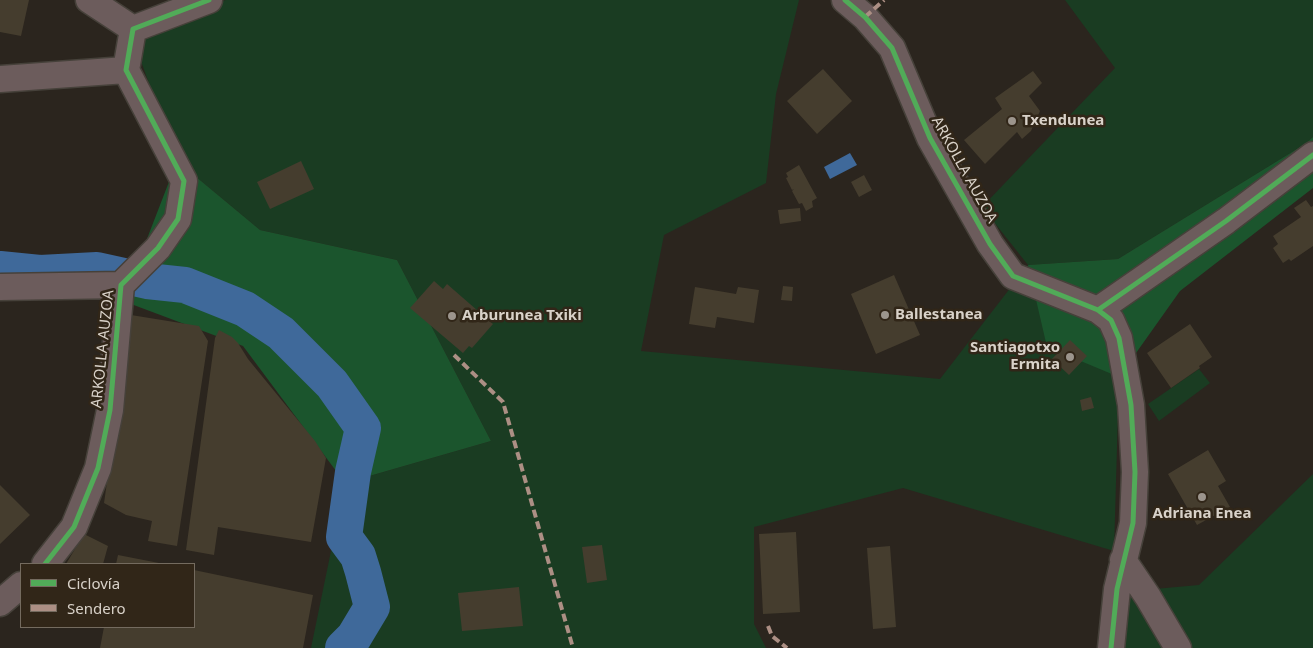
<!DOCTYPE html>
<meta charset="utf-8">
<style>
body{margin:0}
#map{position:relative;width:1313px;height:648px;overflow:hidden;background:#2b251e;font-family:"Noto Sans",sans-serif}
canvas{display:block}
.legend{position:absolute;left:20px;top:563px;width:175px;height:65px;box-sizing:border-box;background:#312618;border:1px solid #746b5f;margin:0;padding:6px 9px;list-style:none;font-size:15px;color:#d9d2c9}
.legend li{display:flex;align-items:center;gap:10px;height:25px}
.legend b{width:25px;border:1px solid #746b5f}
</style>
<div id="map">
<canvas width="1313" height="648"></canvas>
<ul class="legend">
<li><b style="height:6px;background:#51ab58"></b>Ciclovía</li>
<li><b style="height:6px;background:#ac8f84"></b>Sendero</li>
</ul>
</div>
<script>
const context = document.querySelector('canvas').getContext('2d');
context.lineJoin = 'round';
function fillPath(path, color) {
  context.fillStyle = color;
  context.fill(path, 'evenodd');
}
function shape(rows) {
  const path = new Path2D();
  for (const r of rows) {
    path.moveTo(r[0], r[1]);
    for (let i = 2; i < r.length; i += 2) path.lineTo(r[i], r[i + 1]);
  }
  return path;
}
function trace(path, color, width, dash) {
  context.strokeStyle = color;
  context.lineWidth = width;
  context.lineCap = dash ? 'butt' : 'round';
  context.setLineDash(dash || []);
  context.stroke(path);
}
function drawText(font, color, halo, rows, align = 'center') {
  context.font = font + ' "Noto Sans",sans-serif';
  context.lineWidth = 5;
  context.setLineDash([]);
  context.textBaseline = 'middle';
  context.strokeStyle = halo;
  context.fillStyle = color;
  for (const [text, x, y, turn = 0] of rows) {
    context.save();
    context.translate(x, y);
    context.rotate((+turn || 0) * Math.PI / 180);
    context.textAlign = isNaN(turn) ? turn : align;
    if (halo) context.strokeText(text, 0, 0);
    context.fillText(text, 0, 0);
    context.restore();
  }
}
fillPath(shape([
 [226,0,799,0,776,94,766,183,664,235,641,351,940,379,1028,265,982,207,1115,68,1065,0,1313,0,1313,137,1305,144,1118,259,1028,265,1119,377,1114,551,903,488,754,527,754,624,766,648,311,648,345,483,491,441,397,260,260,230,177,161,129,28],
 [1199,369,1210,383,1159,421,1148,404],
 [1313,474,1313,648,1110,648,1121,592,1199,585]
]), '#1a3c22');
fillPath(shape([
 [1313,137,1313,188,1180,291,1119,377,1047,347,1028,265,1118,259,1305,144],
 [177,161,260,230,397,260,491,441,345,483,243,346,123,301]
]), '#1b552d');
fillPath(shape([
 [850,153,857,165,830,179,824,167]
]), '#3f699a');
trace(shape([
 [0,269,40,273,97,270,147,281,185,285,245,309,281,333,332,384,363,428,353,472,344,537,358,556,363,572,372,607,354,637,343,648]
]), '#3f699a', 36);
fillPath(shape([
 [0,0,29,0,21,36,0,32],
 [823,69,852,101,817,134,787,101],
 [1033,71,1042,83,1029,96,1040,111,1031,131,1022,139,1017,132,985,164,964,140,1002,109,995,98],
 [301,161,314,189,270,209,257,182],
 [799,165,817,198,812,201,813,207,806,211,802,203,799,204,792,191,794,189,792,190,786,178,788,177,786,173],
 [864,175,872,190,859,197,851,182],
 [1306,200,1311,207,1313,206,1313,246,1291,261,1289,259,1283,263,1273,248,1278,244,1273,236,1301,217,1294,208],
 [800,208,801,221,780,224,778,210],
 [894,275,920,335,876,354,851,294],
 [434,281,443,289,447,284,493,324,472,348,469,346,463,353,410,308],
 [783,286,793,287,792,301,781,300],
 [695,287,736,294,738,287,759,290,754,323,717,317,715,328,689,324],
 [131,315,199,326,208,341,177,546,148,541,152,521,126,515,104,503],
 [1190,324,1212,357,1199,366,1200,368,1171,388,1147,353],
 [219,330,232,337,238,343,248,359,315,441,326,458,311,542,218,527,214,555,186,550,215,338],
 [1070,340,1087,356,1069,375,1052,359],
 [1091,397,1094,408,1082,411,1080,400],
 [1208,450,1226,481,1218,486,1230,507,1197,525,1168,474],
 [0,485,30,515,0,544],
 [796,532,800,612,763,614,759,534],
 [84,534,108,546,103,564,66,564],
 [602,545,607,580,587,583,582,547],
 [890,546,896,627,873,629,867,548],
 [118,555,159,563,159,564,116,564],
 [194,570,313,595,303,648,100,648,104,627,194,627],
 [519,587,523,626,462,631,458,593]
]), '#453d2e');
const minor = shape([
 [89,0,133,29],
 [845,0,865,17,892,48,930,138,990,244,1013,276,1098,310,1111,320,1119,338,1131,405,1135,472,1133,523,1117,589,1111,648],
 [0,79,126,70],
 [0,287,121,285],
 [1098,310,1226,221,1313,155],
 [1123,560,1148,597,1178,648],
 [45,564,74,527,98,468,110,410,121,285,158,248,178,219,184,181,126,70,133,29,209,0],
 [0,603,21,585]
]);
trace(minor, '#46413a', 29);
trace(minor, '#6c5c5c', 26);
trace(shape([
 [865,17,884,0],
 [454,355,503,402,573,648],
 [768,626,772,636,787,648]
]), '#ac8f84', 4, [8, 4]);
trace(shape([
 [845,0,865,17,892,48,930,138,990,244,1013,276,1098,310,1111,320,1119,338,1131,405,1135,472,1133,523,1117,589,1111,648],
 [1098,310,1226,221,1313,155],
 [45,564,74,527,98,468,110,410,121,285,158,248,178,219,184,181,126,70,133,29,209,0]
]), '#51ab58', 5);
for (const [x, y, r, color] of [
 [1012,121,5,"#9c958d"],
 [885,315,5,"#9c958d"],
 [452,316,5,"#9c958d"],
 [1070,357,5,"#9c958d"],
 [1202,497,5,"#9c958d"]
]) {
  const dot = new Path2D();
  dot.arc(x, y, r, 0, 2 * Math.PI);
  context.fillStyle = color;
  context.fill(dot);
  trace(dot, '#312618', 2);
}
drawText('bold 15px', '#d9d2c9', '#312618', [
 ["Txendunea",1022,121],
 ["Ballestanea",895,315],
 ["Arburunea Txiki",462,316],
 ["Santiagotxo",1060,348,"right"],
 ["Ermita",1060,365,"right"],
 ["Adriana Enea",1202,514,"center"]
], 'left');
drawText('15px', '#d9d2c9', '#312618', [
 ["ARKOLLA AUZOA",964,170,61],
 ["ARKOLLA AUZOA",103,349,-84]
]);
</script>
